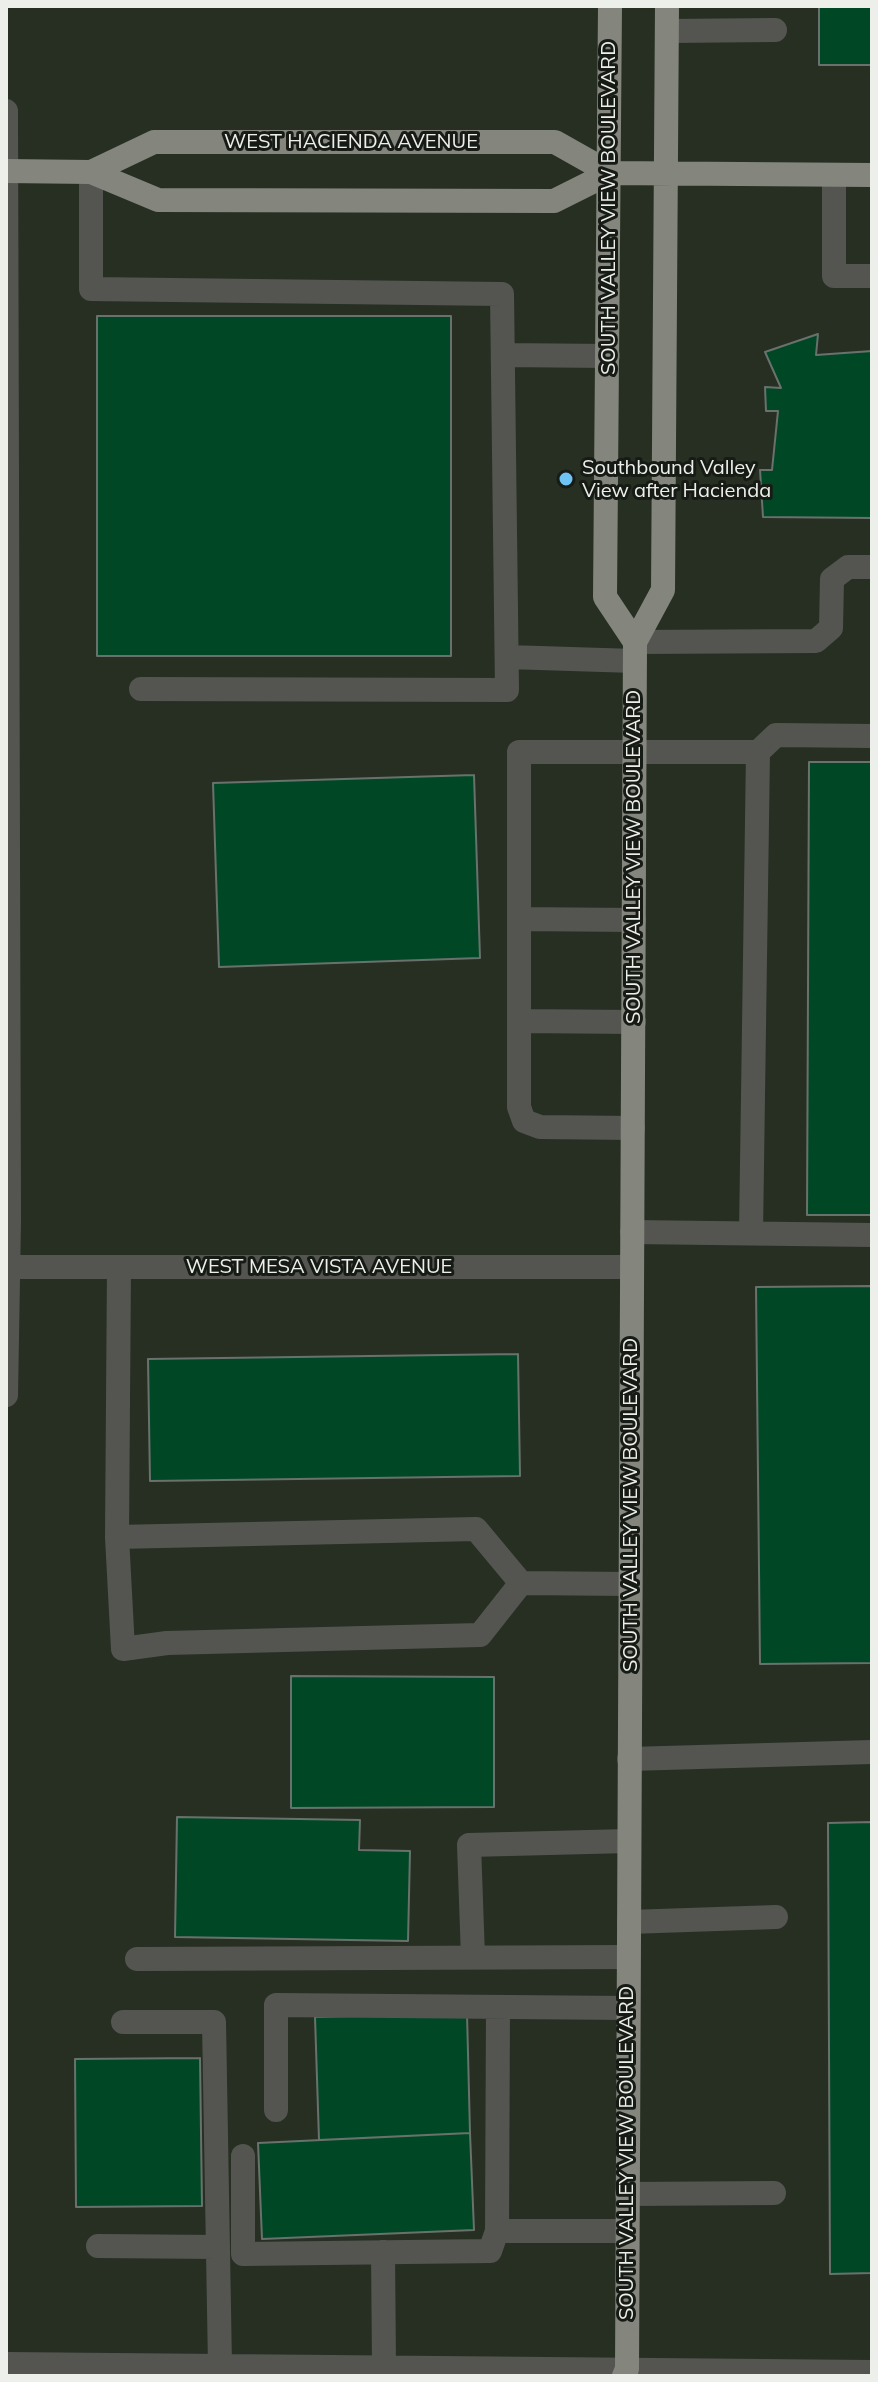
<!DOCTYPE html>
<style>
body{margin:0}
#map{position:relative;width:878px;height:2382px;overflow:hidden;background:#21251e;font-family:Mulish,sans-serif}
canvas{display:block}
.frame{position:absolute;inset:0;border:8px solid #edefeb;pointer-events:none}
</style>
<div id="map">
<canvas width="878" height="2382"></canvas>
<div class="frame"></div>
</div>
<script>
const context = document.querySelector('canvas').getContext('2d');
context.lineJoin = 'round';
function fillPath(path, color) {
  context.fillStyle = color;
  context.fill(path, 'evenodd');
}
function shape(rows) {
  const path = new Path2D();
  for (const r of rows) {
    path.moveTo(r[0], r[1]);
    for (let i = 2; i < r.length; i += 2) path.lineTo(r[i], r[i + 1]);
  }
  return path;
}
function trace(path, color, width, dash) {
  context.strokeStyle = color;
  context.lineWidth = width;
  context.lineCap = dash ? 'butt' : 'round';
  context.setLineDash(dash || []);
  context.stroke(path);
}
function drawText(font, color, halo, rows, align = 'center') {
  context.font = font + ' Mulish,sans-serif';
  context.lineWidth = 6;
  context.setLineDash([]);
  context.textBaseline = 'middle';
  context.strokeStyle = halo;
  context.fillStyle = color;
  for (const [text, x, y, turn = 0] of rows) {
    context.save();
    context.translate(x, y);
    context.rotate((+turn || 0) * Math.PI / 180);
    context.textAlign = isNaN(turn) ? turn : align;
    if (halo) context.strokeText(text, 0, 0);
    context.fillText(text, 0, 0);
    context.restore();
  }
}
fillPath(shape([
 [6,6,872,6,872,2376,6,2376]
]), '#272f23');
const building = shape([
 [819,6,872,6,872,65,819,65,819,6],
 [97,316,451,316,451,656,97,656,97,316],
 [818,334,816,355,872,351,872,518,763,517,760,470,772,470,778,411,766,411,765,387,781,388,765,352,818,334],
 [809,762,872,762,872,1215,807,1215,809,762],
 [474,775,480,958,219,967,213,783,474,775],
 [872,1286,872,1663,760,1664,756,1287,872,1286],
 [518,1354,520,1476,150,1481,148,1359,518,1354],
 [291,1676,494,1677,494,1807,291,1808,291,1676],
 [177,1817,360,1820,359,1850,410,1851,408,1941,175,1937,177,1817],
 [872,1822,872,2273,830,2274,828,1823,872,1822],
 [467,2013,470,2133,319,2140,315,2017,467,2013],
 [200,2058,202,2206,76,2207,75,2059,200,2058],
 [470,2133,474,2230,262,2239,258,2143,470,2133]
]);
fillPath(building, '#004825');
trace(building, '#69716c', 2);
trace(shape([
 [667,31,775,30],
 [6,111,9,1221,6,1395],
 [91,172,91,289,502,294,507,690,141,689],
 [834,175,834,276,872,276],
 [503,355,608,356],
 [635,642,816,641,831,628,832,579,848,567,872,567],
 [507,657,635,661],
 [758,752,776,735,872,736],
 [519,919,634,920],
 [519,1021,634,1022],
 [633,1128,540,1127,524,1121,519,1107,519,752,758,752,751,1233],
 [632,1232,872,1235],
 [6,1267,632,1267],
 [119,1267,117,1537,476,1529,521,1583,630,1584],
 [117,1537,123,1649,167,1643,480,1635,521,1583],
 [629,1759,872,1752],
 [629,1922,776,1917],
 [473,1957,469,1845,629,1841],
 [137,1959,628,1957],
 [498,2007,497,2231,627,2231],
 [123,2022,214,2022,220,2366],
 [276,2110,276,2005,628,2008],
 [243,2156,243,2254,490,2251,497,2231],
 [627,2194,774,2193],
 [98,2246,218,2247],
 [383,2252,384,2366],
 [6,2364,872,2372]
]), '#545551', 24);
trace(shape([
 [610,6,605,597,635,642],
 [6,171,91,172,158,200,554,201,610,173,872,175],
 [91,172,154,142,555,142,610,173],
 [624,2376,627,2369,635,642,663,590,667,6]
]), '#84867e', 24);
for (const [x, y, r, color] of [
 [566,479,8,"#6ec2f4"]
]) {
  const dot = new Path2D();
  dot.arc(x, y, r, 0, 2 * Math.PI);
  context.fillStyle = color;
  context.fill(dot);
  trace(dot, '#171b15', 3);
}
drawText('20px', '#edefeb', '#171b15', [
 ["WEST HACIENDA AVENUE",351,142],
 ["SOUTH VALLEY VIEW BOULEVARD",609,208,-90],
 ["SOUTH VALLEY VIEW BOULEVARD",634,857,-90],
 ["WEST MESA VISTA AVENUE",319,1267],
 ["SOUTH VALLEY VIEW BOULEVARD",631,1505,-90],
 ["SOUTH VALLEY VIEW BOULEVARD",627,2153,-90]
]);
drawText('20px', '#edefeb', '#171b15', [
 ["Southbound Valley",582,468],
 ["View after Hacienda",582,491]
], 'left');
</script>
